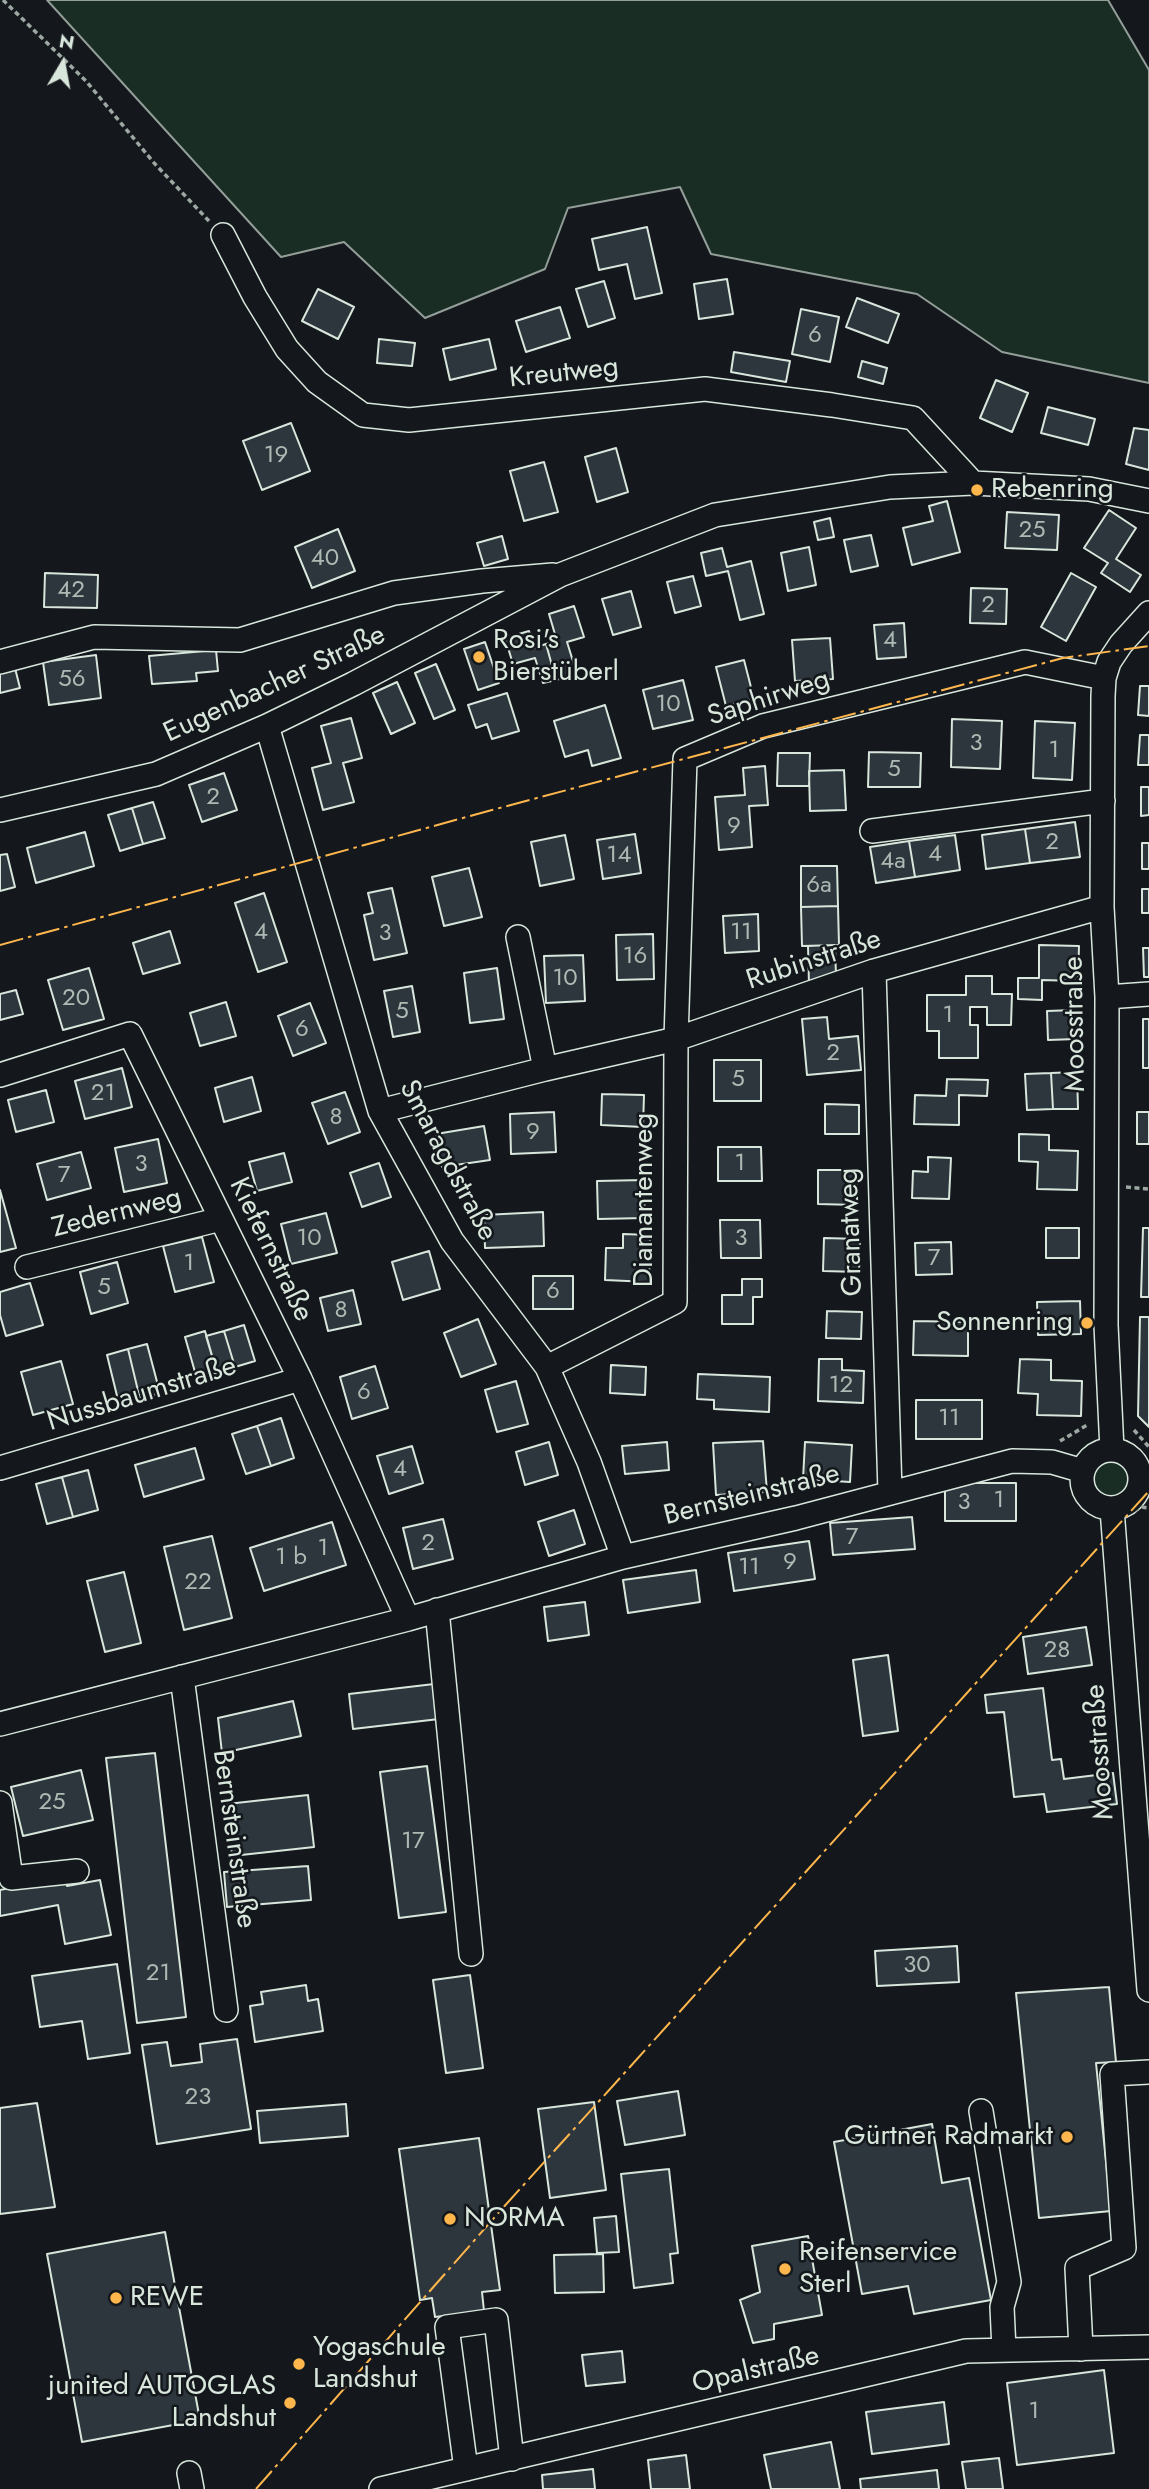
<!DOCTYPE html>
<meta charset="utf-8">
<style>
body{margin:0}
#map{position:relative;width:1149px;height:2489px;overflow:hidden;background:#14181c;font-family:Jost,sans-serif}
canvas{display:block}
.north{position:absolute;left:28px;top:28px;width:70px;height:70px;-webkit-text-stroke:5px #14181c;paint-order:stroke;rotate:10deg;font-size:19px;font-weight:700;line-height:28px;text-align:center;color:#d8e6dc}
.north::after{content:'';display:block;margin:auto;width:24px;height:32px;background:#d8e6dc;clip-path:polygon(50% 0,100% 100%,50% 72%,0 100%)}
</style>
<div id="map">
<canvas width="1149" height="2489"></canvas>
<div class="north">N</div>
</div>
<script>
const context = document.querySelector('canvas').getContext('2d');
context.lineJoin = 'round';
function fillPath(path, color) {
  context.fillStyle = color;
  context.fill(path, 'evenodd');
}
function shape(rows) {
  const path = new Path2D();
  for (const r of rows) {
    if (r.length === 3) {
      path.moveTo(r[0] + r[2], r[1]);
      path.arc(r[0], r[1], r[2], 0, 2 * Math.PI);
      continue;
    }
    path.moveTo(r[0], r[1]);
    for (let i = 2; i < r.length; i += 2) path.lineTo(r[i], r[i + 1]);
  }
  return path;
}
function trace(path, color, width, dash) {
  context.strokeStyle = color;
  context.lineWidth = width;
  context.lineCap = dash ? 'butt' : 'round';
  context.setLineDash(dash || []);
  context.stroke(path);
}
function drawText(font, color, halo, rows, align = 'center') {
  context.font = font + ' Jost,sans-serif';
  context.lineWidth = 5;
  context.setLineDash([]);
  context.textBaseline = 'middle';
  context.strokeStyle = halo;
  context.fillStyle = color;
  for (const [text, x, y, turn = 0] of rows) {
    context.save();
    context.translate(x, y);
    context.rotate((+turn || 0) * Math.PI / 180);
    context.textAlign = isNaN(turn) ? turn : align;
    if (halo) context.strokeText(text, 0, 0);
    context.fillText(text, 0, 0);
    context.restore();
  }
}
const green = shape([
 [47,0,1108,0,1149,70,1149,383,1002,352,917,294,711,254,680,187,568,208,545,269,425,318,344,242,281,257,47,0],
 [1112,1480,20]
]);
fillPath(green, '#1a2d24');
trace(green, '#939e99', 2);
const building = shape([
 [647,227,662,293,635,299,627,264,599,270,592,239,647,227],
 [727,279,733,314,699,319,694,284,727,279],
 [604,281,615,318,588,327,576,289,604,281],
 [318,289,354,307,338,339,302,321,318,289],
 [857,298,899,314,888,343,846,327,857,298],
 [560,307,570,338,526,352,516,321,560,307],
 [801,309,839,317,830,362,792,354,801,309],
 [379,339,415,343,412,366,377,363,379,339],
 [489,339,496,369,450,380,443,349,489,339],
 [734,352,790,361,786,382,731,372,734,352],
 [862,361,887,368,883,384,858,377,862,361],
 [996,380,1028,393,1012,432,980,418,996,380],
 [1048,407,1095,419,1088,445,1041,433,1048,407],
 [291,423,310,471,262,490,243,441,291,423],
 [1134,428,1149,430,1149,470,1126,464,1134,428],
 [616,448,628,492,597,502,585,457,616,448],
 [544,462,558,512,524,521,510,471,544,462],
 [947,501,960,552,912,565,903,528,933,521,929,506,947,501],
 [1109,510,1136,528,1116,559,1141,575,1130,592,1101,573,1108,563,1084,548,1109,510],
 [1007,512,1059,515,1057,550,1005,548,1007,512],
 [830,518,834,537,818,540,814,522,830,518],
 [338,529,355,571,312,588,295,547,338,529],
 [871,535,878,566,851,572,844,540,871,535],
 [502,536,508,559,484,566,477,543,502,536],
 [809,547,816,585,788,591,781,553,809,547],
 [722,548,727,567,751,561,764,614,740,620,728,571,706,576,701,553,722,548],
 [45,573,98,575,97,608,44,607,45,573],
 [1071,573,1096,587,1066,641,1041,627,1071,573],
 [693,576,701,606,675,613,667,582,693,576],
 [971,588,1007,589,1006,624,970,623,971,588],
 [631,591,641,627,613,635,602,599,631,591],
 [574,606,584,637,567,642,577,674,556,680,546,644,557,641,549,614,574,606],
 [904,623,906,657,877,659,874,625,904,623],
 [529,631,534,648,546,644,556,680,543,683,535,658,513,664,505,638,529,631],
 [830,638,833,679,795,681,792,640,830,638],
 [485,642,499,683,478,690,464,649,485,642],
 [216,650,218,671,196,673,197,681,152,684,149,656,216,650],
 [96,655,101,698,49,705,43,662,96,655],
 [744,660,754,699,726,706,716,667,744,660],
 [436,664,455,710,434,719,415,673,436,664],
 [15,668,20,688,0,693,0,671,15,668],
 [683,680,693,720,653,729,643,690,683,680],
 [397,682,415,723,391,734,373,693,397,682],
 [1140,686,1149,686,1149,716,1138,715,1140,686],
 [507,693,519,731,492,739,487,724,476,728,468,705,507,693],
 [605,705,621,758,592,766,588,750,565,757,554,721,605,705],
 [351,718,362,758,343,763,354,802,323,810,312,768,331,763,321,726,351,718],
 [952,719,1002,721,1000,769,951,767,952,719],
 [1035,721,1075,723,1072,780,1033,778,1035,721],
 [1140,735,1149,735,1149,765,1138,765,1140,735],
 [869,752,921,753,920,787,868,787,869,752],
 [778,753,810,753,809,786,777,786,778,753],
 [765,766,768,805,749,806,752,847,719,850,715,797,745,795,743,768,765,766],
 [844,770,846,810,810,811,809,771,844,770],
 [224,773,237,810,202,822,189,785,224,773],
 [1141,787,1149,787,1149,815,1141,816,1141,787],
 [153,802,165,838,143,844,132,808,153,802],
 [132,808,143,844,120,851,108,815,132,808],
 [1075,822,1080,857,1030,863,1025,829,1075,822],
 [1025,829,1030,863,986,869,982,835,1025,829],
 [85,832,94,866,36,883,27,848,85,832],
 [635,834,641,873,603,879,597,840,635,834],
 [565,835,574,879,540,886,531,842,565,835],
 [955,835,960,870,915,877,909,841,955,835],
 [909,841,915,877,876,883,870,847,909,841],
 [1142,843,1149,843,1149,869,1142,869,1142,843],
 [7,854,15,887,0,891,0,855,7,854],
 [801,866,837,866,838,906,801,907,801,866],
 [469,868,482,917,444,926,432,877,469,868],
 [392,888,407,953,374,960,364,915,373,913,368,893,392,888],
 [1142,889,1149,889,1149,913,1142,913,1142,889],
 [264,893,287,962,258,972,235,903,264,893],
 [838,906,839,945,802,946,801,907,838,906],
 [758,914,759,951,725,953,723,916,758,914],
 [170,931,180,963,143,974,133,943,170,931],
 [653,934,654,979,617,980,616,935,653,934],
 [835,945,836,976,809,985,808,946,835,945],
 [1039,945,1079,946,1078,981,1042,980,1042,1000,1018,999,1018,978,1039,978,1039,945],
 [1143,948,1149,948,1149,977,1144,977,1143,948],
 [583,955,585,1001,546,1003,544,956,583,955],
 [89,968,104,1019,63,1030,48,980,89,968],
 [497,968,504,1019,470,1023,464,973,497,968],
 [966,976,992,976,992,994,1012,994,1011,1025,987,1025,987,1007,970,1007,970,1025,978,1025,978,1058,939,1058,939,1031,927,1031,927,995,966,995,966,976],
 [412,986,420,1032,393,1037,384,991,412,986],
 [16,990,23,1014,0,1020,0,994,16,990],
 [226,1002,236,1036,200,1046,190,1013,226,1002],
 [310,1003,326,1043,293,1056,278,1016,310,1003],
 [1075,1010,1076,1039,1048,1040,1047,1011,1075,1010],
 [827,1017,829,1039,858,1036,861,1070,807,1075,802,1019,827,1017],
 [1143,1019,1149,1019,1149,1068,1143,1068,1143,1019],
 [714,1060,761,1060,761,1101,714,1101,714,1060],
 [122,1068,132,1107,85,1119,75,1081,122,1068],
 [1077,1072,1078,1109,1053,1109,1051,1073,1077,1072],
 [1051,1073,1053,1109,1027,1110,1025,1074,1051,1073],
 [252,1077,261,1111,224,1122,215,1088,252,1077],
 [947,1079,988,1080,987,1096,959,1095,959,1125,914,1124,915,1095,946,1096,947,1079],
 [46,1090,54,1122,16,1132,8,1100,46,1090],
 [345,1092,360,1132,328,1144,312,1103,345,1092],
 [602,1094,644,1095,643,1127,601,1125,602,1094],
 [825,1104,859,1105,859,1134,825,1134,825,1104],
 [554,1112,556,1152,511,1154,510,1114,554,1112],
 [1137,1112,1149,1112,1149,1144,1137,1144,1137,1112],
 [484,1126,490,1160,442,1167,436,1134,484,1126],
 [1019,1134,1049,1135,1049,1150,1078,1151,1077,1190,1037,1189,1038,1162,1019,1161,1019,1134],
 [158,1139,167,1183,124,1192,115,1148,158,1139],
 [718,1147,761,1147,762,1181,718,1181,718,1147],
 [81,1152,91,1188,47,1200,37,1164,81,1152],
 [284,1153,292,1182,257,1191,249,1162,284,1153],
 [928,1157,951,1158,949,1199,912,1198,913,1171,928,1172,928,1157],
 [379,1163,391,1197,362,1207,350,1173,379,1163],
 [818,1170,857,1170,857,1205,818,1204,818,1170],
 [644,1180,645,1218,598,1219,597,1181,644,1180],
 [0,1190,16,1248,0,1252,0,1190],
 [543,1212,544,1246,485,1248,484,1215,543,1212],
 [326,1213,337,1253,291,1264,281,1224,326,1213],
 [720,1220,760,1220,761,1258,721,1258,720,1220],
 [1046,1228,1079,1228,1079,1258,1046,1258,1046,1228],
 [1143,1228,1149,1228,1149,1297,1141,1297,1143,1228],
 [623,1234,650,1235,649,1282,605,1280,606,1248,623,1248,623,1234],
 [202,1237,214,1282,175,1292,163,1246,202,1237],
 [824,1238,860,1239,859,1272,823,1271,824,1238],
 [951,1242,952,1274,916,1275,915,1243,951,1242],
 [429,1251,440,1289,403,1300,392,1262,429,1251],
 [117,1262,128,1303,91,1314,80,1272,117,1262],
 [533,1276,573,1276,573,1309,533,1309,533,1276],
 [742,1279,762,1279,762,1297,753,1297,753,1324,722,1324,722,1295,742,1295,742,1279],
 [30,1283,43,1325,6,1336,0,1315,0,1292,30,1283],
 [353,1290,361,1324,328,1331,320,1298,353,1290],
 [1080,1301,1081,1334,1038,1335,1037,1302,1080,1301],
 [827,1311,862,1312,861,1339,826,1338,827,1311],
 [1140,1317,1149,1317,1149,1427,1138,1416,1140,1317],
 [478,1319,496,1364,461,1377,444,1333,478,1319],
 [914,1321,968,1322,968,1356,913,1355,914,1321],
 [244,1325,255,1361,235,1367,224,1331,244,1325],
 [205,1331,217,1373,197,1379,185,1337,205,1331],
 [224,1331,235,1367,217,1373,206,1336,224,1331],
 [147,1344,160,1393,140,1399,128,1349,147,1344],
 [128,1349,140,1399,119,1404,107,1355,128,1349],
 [819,1359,842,1359,842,1370,864,1371,863,1403,818,1401,819,1359],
 [1020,1359,1051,1360,1051,1380,1082,1381,1081,1416,1037,1415,1038,1394,1018,1393,1020,1359],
 [61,1361,73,1404,33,1415,21,1372,61,1361],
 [611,1365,646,1367,645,1395,610,1393,611,1365],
 [375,1366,388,1408,352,1419,340,1377,375,1366],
 [698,1374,770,1377,769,1412,714,1409,714,1400,697,1399,698,1374],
 [516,1381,528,1424,497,1432,485,1390,516,1381],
 [916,1400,982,1400,982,1439,916,1439,916,1400],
 [281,1418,294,1458,271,1466,257,1426,281,1418],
 [257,1426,271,1466,246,1474,232,1434,257,1426],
 [763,1441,767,1492,716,1495,713,1443,763,1441],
 [549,1442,558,1475,525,1485,516,1452,549,1442],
 [667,1442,669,1470,625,1474,622,1446,667,1442],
 [805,1442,852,1445,850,1482,803,1479,805,1442],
 [412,1446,423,1483,389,1494,377,1456,412,1446],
 [195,1448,204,1479,144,1497,135,1465,195,1448],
 [88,1470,98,1510,73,1517,62,1477,88,1470],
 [62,1477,73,1517,47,1524,36,1484,62,1477],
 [945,1483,1016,1483,1016,1521,945,1521,945,1483],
 [574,1510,585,1544,549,1556,538,1522,574,1510],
 [912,1517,915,1549,833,1555,830,1523,912,1517],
 [443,1519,453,1559,413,1569,403,1528,443,1519],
 [332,1522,346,1565,264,1591,250,1548,332,1522],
 [212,1536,232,1618,184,1630,164,1547,212,1536],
 [809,1541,815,1579,734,1591,728,1553,809,1541],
 [696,1570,700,1602,628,1613,623,1580,696,1570],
 [124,1572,141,1643,105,1652,87,1581,124,1572],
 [585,1602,589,1635,548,1641,544,1607,585,1602],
 [1086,1627,1092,1665,1028,1674,1023,1637,1086,1627],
 [888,1655,898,1731,863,1736,853,1660,888,1655],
 [434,1684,439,1719,353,1729,349,1694,434,1684],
 [1043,1688,1052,1760,1061,1759,1064,1779,1113,1773,1117,1804,1047,1812,1044,1794,1014,1797,1004,1712,987,1713,985,1695,1043,1688],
 [293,1701,301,1736,222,1753,218,1718,293,1701],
 [155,1753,186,2017,137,2023,106,1758,155,1753],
 [427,1766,446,1912,399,1918,380,1772,427,1766],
 [81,1770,93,1820,23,1836,11,1787,81,1770],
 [308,1795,314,1847,232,1856,227,1804,308,1795],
 [308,1866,311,1900,227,1907,224,1872,308,1866],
 [65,1877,67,1886,100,1880,111,1935,65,1944,58,1905,0,1916,0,1890,65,1877],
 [957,1946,959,1982,877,1986,875,1951,957,1946],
 [117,1964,130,2053,88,2059,82,2021,40,2027,32,1976,117,1964],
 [470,1975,483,2068,446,2073,433,1980,470,1975],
 [306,1985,308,2001,318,1999,323,2031,255,2042,250,2006,263,2004,261,1992,306,1985],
 [1109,1987,1116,2062,1096,2063,1111,2211,1039,2218,1016,1993,1109,1987],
 [237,2039,251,2129,157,2144,142,2045,167,2042,171,2066,202,2062,200,2044,237,2039],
 [678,2091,685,2135,625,2145,617,2101,678,2091],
 [594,2102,606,2190,550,2198,538,2109,594,2102],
 [37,2103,55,2207,0,2214,0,2108,37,2103],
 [346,2104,348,2136,260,2143,257,2111,346,2104],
 [932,2124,942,2183,969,2178,991,2300,914,2314,908,2286,862,2294,834,2142,932,2124],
 [479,2138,500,2290,482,2292,484,2311,435,2317,432,2298,420,2300,399,2149,479,2138],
 [669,2169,678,2253,670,2254,673,2283,634,2288,621,2174,669,2169],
 [616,2216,619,2252,597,2253,594,2218,616,2216],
 [165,2232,200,2420,82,2442,47,2254,165,2232],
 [808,2236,822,2315,774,2324,774,2339,753,2343,740,2300,760,2292,752,2246,808,2236],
 [603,2254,604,2292,555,2293,554,2255,603,2254],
 [622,2351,625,2382,586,2386,582,2355,622,2351],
 [1104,2370,1114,2453,1017,2465,1007,2383,1104,2370],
 [944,2402,949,2444,872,2454,866,2412,944,2402],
 [831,2442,840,2489,771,2489,764,2455,831,2442],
 [686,2455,690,2489,651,2489,648,2460,686,2455],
 [999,2458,1003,2489,966,2489,962,2462,999,2458],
 [593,2469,595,2489,543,2489,542,2475,593,2469],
 [937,2470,939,2489,861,2489,860,2479,937,2470]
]);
fillPath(building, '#2c363c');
trace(building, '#d8e6dc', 2);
const minor = shape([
 [223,235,255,297,287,349,317,382,363,415,409,420,705,389,832,405,913,418,973,483],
 [0,662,94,637,240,640,394,593,482,581,553,575],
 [267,726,380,1111,452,1241,547,1367,589,1462,623,1557],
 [0,810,156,774,267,726,353,684,560,575,715,515,890,487,973,483,1089,489,1149,501],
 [872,831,1103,801],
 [518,937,545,1069],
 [874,971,890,1492],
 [1107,997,1149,994],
 [0,1075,130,1034,300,1379,408,1619],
 [380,1111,545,1069,676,1039,874,971,1102,907],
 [27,1267,221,1219],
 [547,1367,675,1302,676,1039,685,759,763,726,1025,662,1104,678],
 [1111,1479,29],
 [1112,1450,1106,1325,1107,997,1102,907,1103,696,1104,678,1109,662,1121,644,1149,613],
 [0,1468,300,1379],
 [1112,1509,1149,1990],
 [437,1610,471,1954],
 [182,1677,226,2010],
 [0,1724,408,1619,623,1557,796,1518,1012,1461,1052,1462,1083,1471],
 [0,1803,11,1878,77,1871],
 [981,2111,1009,2282,1002,2307,1004,2350],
 [1081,2349,1077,2268,1124,2248,1112,2074,1149,2072],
 [466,2469,447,2327,496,2320,512,2459],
 [189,2473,192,2489],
 [381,2489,966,2351,1149,2347]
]);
trace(minor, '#d8e6dc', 26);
trace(shape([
 [3,0,86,81,155,164,209,221],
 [1126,1187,1149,1189],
 [1134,1430,1149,1447],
 [1060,1441,1089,1424],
 [1134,1511,1142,1507,1149,1508]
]), '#9da8a2', 3.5, [5, 3.5]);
trace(minor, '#14181c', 23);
trace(shape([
 [0,945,492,810,1063,658,1149,646],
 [256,2489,501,2210,1149,1491]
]), '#ffb74d', 2, [24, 5, 3.5, 5]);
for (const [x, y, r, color] of [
 [977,490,7,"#ffb74d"],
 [479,657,7,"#ffb74d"],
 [1087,1323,7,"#ffb74d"],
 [1067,2137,7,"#ffb74d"],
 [450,2219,7,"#ffb74d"],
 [785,2269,7,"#ffb74d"],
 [116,2298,7,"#ffb74d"],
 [299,2364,7,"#ffb74d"],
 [290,2403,7,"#ffb74d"]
]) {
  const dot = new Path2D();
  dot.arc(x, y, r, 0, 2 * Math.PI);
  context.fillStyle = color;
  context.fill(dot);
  trace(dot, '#14181c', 2.5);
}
drawText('24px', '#adbab4', null, [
 ["6",815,336],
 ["19",276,456],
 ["25",1032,531],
 ["40",325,559],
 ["42",71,591],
 ["2",988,606],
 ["4",890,641],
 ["56",72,680],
 ["10",668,705],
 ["3",976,744],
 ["1",1054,751],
 ["5",894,770],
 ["2",213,798],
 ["9",734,827],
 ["2",1052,843],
 ["4",935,855],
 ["14",619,856],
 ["4a",893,862],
 ["6a",819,886],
 ["4",261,933],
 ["11",741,933],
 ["3",385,934],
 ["16",635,957],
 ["10",565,979],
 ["20",76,999],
 ["5",402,1012],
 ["1",948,1016],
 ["6",302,1030],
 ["2",833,1054],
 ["5",738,1080],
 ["21",103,1094],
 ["8",336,1118],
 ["9",533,1133],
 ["1",740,1164],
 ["3",141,1165],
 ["7",64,1176],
 ["10",309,1239],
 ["3",741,1239],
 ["7",934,1259],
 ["1",189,1264],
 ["5",104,1288],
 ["6",553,1292],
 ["8",341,1311],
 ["12",841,1386],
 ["6",364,1393],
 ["11",949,1419],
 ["4",400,1470],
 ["1",999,1501],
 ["3",964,1503],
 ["7",852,1538],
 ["2",428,1544],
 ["1",323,1549],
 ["1 b",291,1558],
 ["9",790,1563],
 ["11",749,1568],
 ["22",198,1583],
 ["28",1057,1651],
 ["25",52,1803],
 ["17",413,1842],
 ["30",917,1966],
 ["21",158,1974],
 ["23",198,2098],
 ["1",1034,2412]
]);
drawText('28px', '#d8e6dc', '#14181c', [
 ["Kreutweg",564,374,-6],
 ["Eugenbacher Straße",275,685,-25],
 ["Saphirweg",769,699,-18],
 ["Rubinstraße",814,961,-18],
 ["Moosstraße",1076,1024,-91],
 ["Smaragdstraße",447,1161,62],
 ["Diamantenweg",645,1200,-90],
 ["Zedernweg",117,1214,-14],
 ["Granatweg",852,1232,-92],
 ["Kiefernstraße",270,1250,64],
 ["Nussbaumstraße",142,1395,-17],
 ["Bernsteinstraße",752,1496,-14],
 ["Moosstraße",1101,1752,-94],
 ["Bernsteinstraße",233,1839,82],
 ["Opalstraße",756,2371,-13]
]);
drawText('28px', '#d8e6dc', '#14181c', [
 ["Rebenring",991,490],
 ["Rosi's",493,641],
 ["Bierstüberl",493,673],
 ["Sonnenring",1073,1323,"right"],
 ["Gürtner Radmarkt",1053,2137,"right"],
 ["NORMA",464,2219],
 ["Reifenservice",799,2253],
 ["Sterl",799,2285],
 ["REWE",130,2298],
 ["Yogaschule",313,2348],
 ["Landshut",313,2380],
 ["junited AUTOGLAS",276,2387,"right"],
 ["Landshut",276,2419,"right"]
], 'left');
</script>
